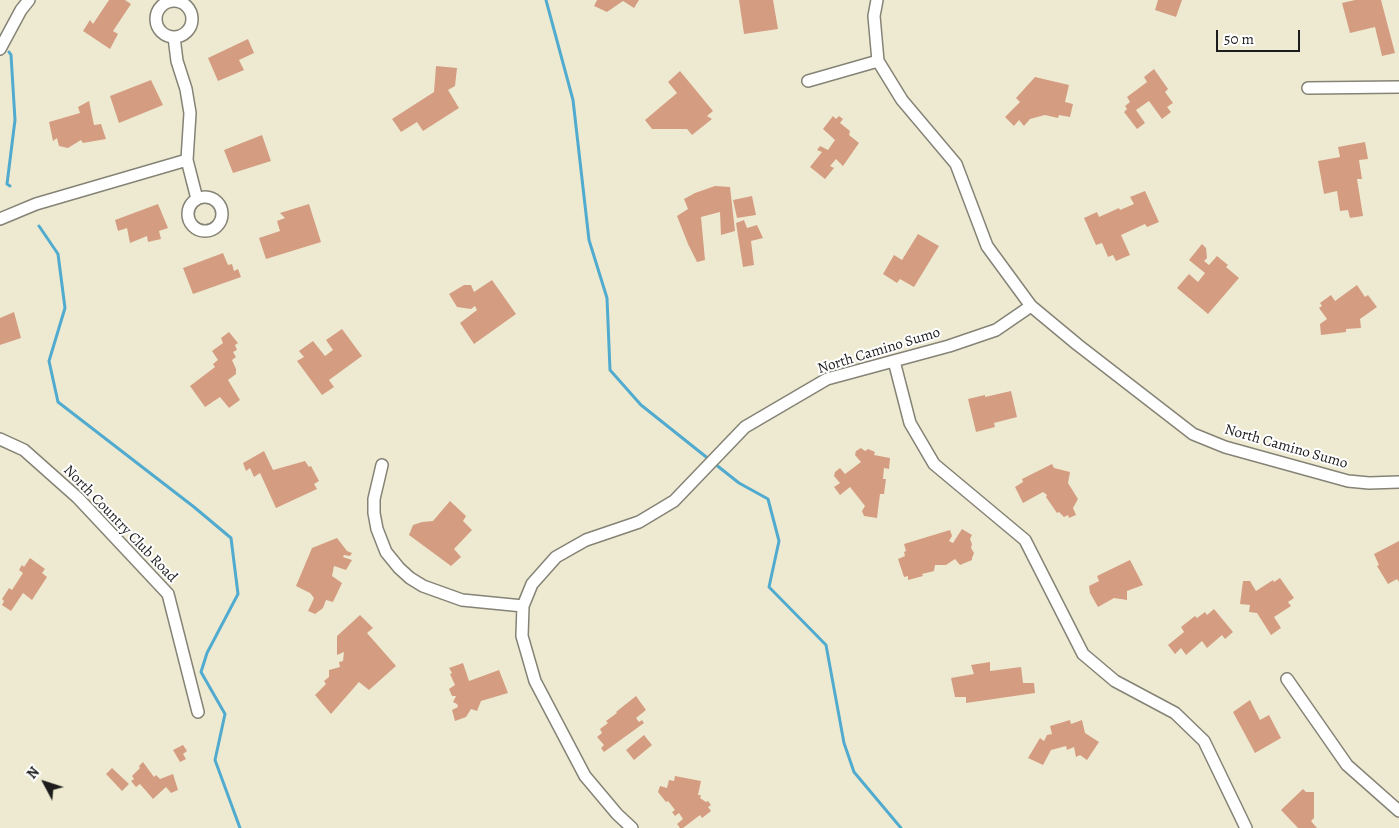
<!DOCTYPE html>
<style>
body{margin:0}
#map{position:relative;width:1399px;height:828px;overflow:hidden;background:#eeead1;font-family:Alegreya,serif}
canvas{display:block}
.north{position:absolute;left:20px;top:758px;width:50px;height:50px;-webkit-text-stroke:4px #fff;paint-order:stroke;rotate:310deg;font-size:14px;font-weight:700;line-height:20px;text-align:center;color:#1c1c1c}
.north::after{content:'';display:block;margin:auto;width:18px;height:22px;background:#1c1c1c;clip-path:polygon(50% 0,100% 100%,50% 72%,0 100%)}
.scale{position:absolute;left:1216px;top:30px;width:84px;height:22px;box-sizing:border-box;border:2px solid #1c1c1c;border-top:0;padding-left:6px;font-size:15px;line-height:18px;white-space:nowrap;color:#1c1c1c;-webkit-text-stroke:4px #fff;paint-order:stroke}
</style>
<div id="map">
<canvas width="1399" height="828"></canvas>
<div class="north">N</div>
<div class="scale">50 m</div>
</div>
<script>
const context = document.querySelector('canvas').getContext('2d');
context.lineJoin = 'round';
function shape(rows) {
  const path = new Path2D();
  for (const r of rows) {
    if (r.length === 3) {
      path.moveTo(r[0] + r[2], r[1]);
      path.arc(r[0], r[1], r[2], 0, 2 * Math.PI);
      continue;
    }
    path.moveTo(r[0], r[1]);
    for (let i = 2; i < r.length; i += 2) path.lineTo(r[i], r[i + 1]);
  }
  return path;
}
function trace(path, color, width, dash) {
  context.strokeStyle = color;
  context.lineWidth = width;
  context.lineCap = dash ? 'butt' : 'round';
  context.setLineDash(dash || []);
  context.stroke(path);
}
function fillPath(path, color) {
  context.fillStyle = color;
  context.fill(path, 'evenodd');
}
function drawText(font, color, halo, rows, align = 'center') {
  context.font = font + ' Alegreya,serif';
  context.lineWidth = 4;
  context.setLineDash([]);
  context.textBaseline = 'middle';
  context.strokeStyle = halo;
  context.fillStyle = color;
  for (const [text, x, y, turn = 0] of rows) {
    context.save();
    context.translate(x, y);
    context.rotate((+turn || 0) * Math.PI / 180);
    context.textAlign = isNaN(turn) ? turn : align;
    if (halo) context.strokeText(text, 0, 0);
    context.fillText(text, 0, 0);
    context.restore();
  }
}
trace(shape([
 [546,0,573,100,589,240,607,298,610,370,641,405,710,460],
 [9,52,11,55,15,120,7,184,10,186],
 [39,226,58,254,65,308,49,361,58,402,194,507,231,538,238,594,207,653,201,672,225,714,215,760,240,828],
 [715,464,739,483,768,499,779,541,769,587,826,645,844,743,854,772,901,828]
]), '#51abcf', 3);
fillPath(shape([
 [109,0,125,0,131,4,113,31,118,34,110,49,83,31,90,20,93,24],
 [597,0,639,0,634,8,623,1,607,12,594,6],
 [739,0,773,0,778,29,744,34],
 [1158,0,1182,0,1176,17,1155,10],
 [1355,0,1381,0,1395,53,1382,56,1375,27,1350,33,1342,3],
 [248,39,254,53,239,60,244,70,218,81,208,58],
 [436,66,457,68,455,86,448,90,459,108,423,131,417,122,401,132,392,119,434,92],
 [1154,69,1168,89,1165,92,1173,103,1167,107,1171,112,1162,119,1149,101,1136,110,1145,123,1137,129,1124,112,1127,109,1125,106,1130,102,1127,97,1147,82,1144,77],
 [680,71,713,111,707,116,712,119,692,135,687,129,652,129,645,120,677,93,668,82],
 [1035,77,1069,85,1065,102,1073,104,1070,117,1059,115,1058,118,1045,115,1030,119,1024,126,1019,120,1014,126,1005,117,1020,102,1016,98],
 [151,80,163,105,119,123,110,96],
 [89,101,94,125,101,124,106,139,83,143,81,140,68,148,59,146,57,138,53,141,49,122,80,113,78,107],
 [833,116,836,119,839,116,843,119,840,123,850,131,849,135,859,143,843,166,836,159,830,166,834,168,825,179,810,167,822,152,817,150,820,146,828,150,835,140,823,129],
 [262,135,271,161,233,173,224,150],
 [1365,142,1368,159,1359,160,1362,179,1357,179,1363,216,1350,218,1348,210,1340,211,1337,191,1324,194,1318,161,1340,157,1338,147],
 [715,186,730,187,735,231,721,235,720,212,701,217,705,260,697,262,688,244,677,216,688,209,684,199,695,193],
 [1145,191,1159,222,1147,227,1145,224,1121,235,1130,255,1116,261,1113,255,1108,257,1102,243,1096,245,1084,218,1097,212,1099,217,1119,208,1120,210,1134,204,1130,197],
 [752,196,756,215,737,218,733,200],
 [158,204,168,228,159,231,161,239,148,242,147,236,130,243,127,228,118,231,115,220],
 [309,204,321,242,266,259,259,238,280,231,277,221,285,218,280,213],
 [744,220,747,228,757,225,763,238,751,241,754,265,743,267,736,223],
 [918,234,939,246,914,287,900,279,897,283,883,274,894,255,902,260],
 [1202,244,1206,248,1207,258,1204,261,1209,265,1217,256,1228,265,1226,267,1239,278,1208,314,1177,288,1189,274,1198,282,1205,273,1189,260],
 [223,253,228,265,232,264,234,271,238,269,241,277,193,294,183,268],
 [492,280,516,314,474,344,460,323,477,310,475,306,471,309,457,307,449,294,464,285,471,285,474,292],
 [1357,285,1365,297,1368,295,1377,307,1360,319,1361,328,1346,329,1346,332,1321,335,1320,324,1327,319,1319,308,1322,306,1320,303,1331,295,1335,301],
 [14,312,21,338,0,345,0,318],
 [342,329,362,356,329,380,334,387,322,395,297,361,304,357,299,351,313,341,325,356,333,350,326,340],
 [229,332,238,343,235,345,237,350,233,352,236,357,232,360,236,369,236,374,228,380,240,400,229,408,220,397,205,407,190,386,215,367,213,364,218,360,212,351,223,343,221,338],
 [1011,391,1017,417,994,423,995,427,976,432,968,399,985,395,985,397],
 [861,448,865,451,868,449,875,452,874,455,890,458,889,469,884,468,883,479,886,479,884,494,880,494,877,518,864,516,862,511,865,506,850,487,840,495,834,487,840,483,834,476,835,472,840,468,845,474,861,462,855,455,856,451],
 [264,451,273,470,305,461,309,467,311,466,319,481,314,484,317,489,276,508,260,473,254,477,250,468,246,471,243,463],
 [1052,464,1054,468,1070,472,1068,483,1078,499,1073,508,1076,515,1069,518,1068,515,1064,517,1059,512,1057,513,1046,497,1047,495,1043,492,1023,503,1015,487,1023,482,1022,479],
 [450,501,466,516,463,521,472,530,454,549,461,557,451,566,409,535,413,525,422,522,433,521],
 [962,529,972,535,970,539,972,544,971,548,974,553,972,558,972,560,960,565,955,559,946,565,935,565,934,571,922,574,923,576,908,580,908,576,904,577,898,559,905,556,904,552,906,551,904,544,950,530,952,536,949,541,953,543],
 [337,538,347,551,352,553,350,556,344,555,343,557,352,560,346,570,334,566,332,576,342,583,333,602,326,600,323,608,315,614,308,611,314,598,310,593,296,586,312,548],
 [1399,541,1399,582,1397,579,1388,584,1377,566,1379,565,1374,554],
 [30,558,45,569,42,573,47,577,32,600,23,593,11,611,2,605,4,601,2,599,9,588,12,590,23,573,19,570,22,565,24,567],
 [1130,560,1143,585,1127,591,1127,600,1114,598,1098,607,1090,593,1089,586,1099,581,1097,576],
 [1280,578,1294,598,1288,602,1291,606,1274,617,1281,628,1271,635,1257,613,1249,612,1250,605,1240,604,1243,581,1250,581,1256,591,1273,580,1274,582],
 [1214,609,1233,632,1225,639,1222,635,1207,648,1202,641,1186,655,1181,648,1175,654,1168,645,1184,632,1181,627,1195,616,1197,618,1205,612,1207,615],
 [360,615,373,628,367,633,396,666,369,690,359,682,331,714,315,695,326,684,324,681,329,677,329,670,340,667,339,662,343,661,344,652,337,655,337,636],
 [990,662,990,671,1021,667,1023,683,1034,683,1035,693,966,703,966,697,955,697,951,678,974,674,971,665],
 [463,663,469,681,499,670,508,693,481,701,477,711,471,709,466,717,455,721,452,710,458,707,457,704,453,702,456,696,452,696,449,689,455,685,450,674,452,673,449,668],
 [636,696,646,710,636,718,639,722,642,720,644,723,604,752,601,748,604,745,597,737,602,733,600,729,608,723,606,721,617,713,616,712],
 [1250,700,1260,720,1269,715,1281,738,1255,753,1233,712],
 [1070,720,1071,724,1082,720,1085,733,1099,742,1087,760,1080,755,1076,757,1074,747,1067,750,1066,746,1051,750,1043,765,1028,758,1040,738,1044,741,1047,735,1052,734,1050,726],
 [644,735,652,745,634,760,626,750],
 [183,745,187,751,183,754,186,759,180,762,173,750],
 [143,762,154,777,156,775,160,779,173,774,178,790,171,793,166,787,153,799,140,784,136,787,131,781,134,779,132,776,140,768,139,766],
 [112,768,129,784,122,791,106,774],
 [675,776,701,781,698,795,701,795,700,798,706,802,708,801,711,805,708,807,711,811,702,818,700,815,683,828,680,828,677,824,683,819,679,813,675,816,672,812,675,810,668,801,666,802,658,792,660,786,667,788,669,780,674,781],
 [1303,789,1306,792,1314,792,1314,818,1311,821,1317,828,1298,828,1281,810]
]), '#d49d81');
const minor = shape([
 [174,19,18],
 [174,37,177,61,186,89,190,113,187,160,197,199],
 [0,49,21,10,29,0],
 [808,81,878,61],
 [1308,88,1399,87],
 [205,214,17],
 [0,219,36,204,187,160],
 [1031,306,1078,345,1193,434,1225,447,1348,481,1369,483,1399,482],
 [894,361,910,423,934,464,1025,540,1083,654,1115,681,1175,713,1204,741,1246,828],
 [0,439,24,450,78,498,168,594,198,712],
 [382,465,374,499,374,513,377,529,386,552,399,568,410,578,423,586,462,600,523,606],
 [1287,679,1347,765,1399,811],
 [632,828,617,814,585,776,535,681,522,636,523,606,532,584,556,557,586,540,639,522,674,501,745,427,827,379,949,346,996,330,1031,306,987,246,956,164,902,100,878,61,874,16,877,0]
]);
trace(minor, '#858376', 14);
trace(minor, '#fff', 11);
drawText('15px', '#1c1c1c', '#fff', [
 ["North Camino Sumo",879,351,-17],
 ["North Camino Sumo",1286,447,16],
 ["North Country Club Road",120,524,46]
]);
</script>
